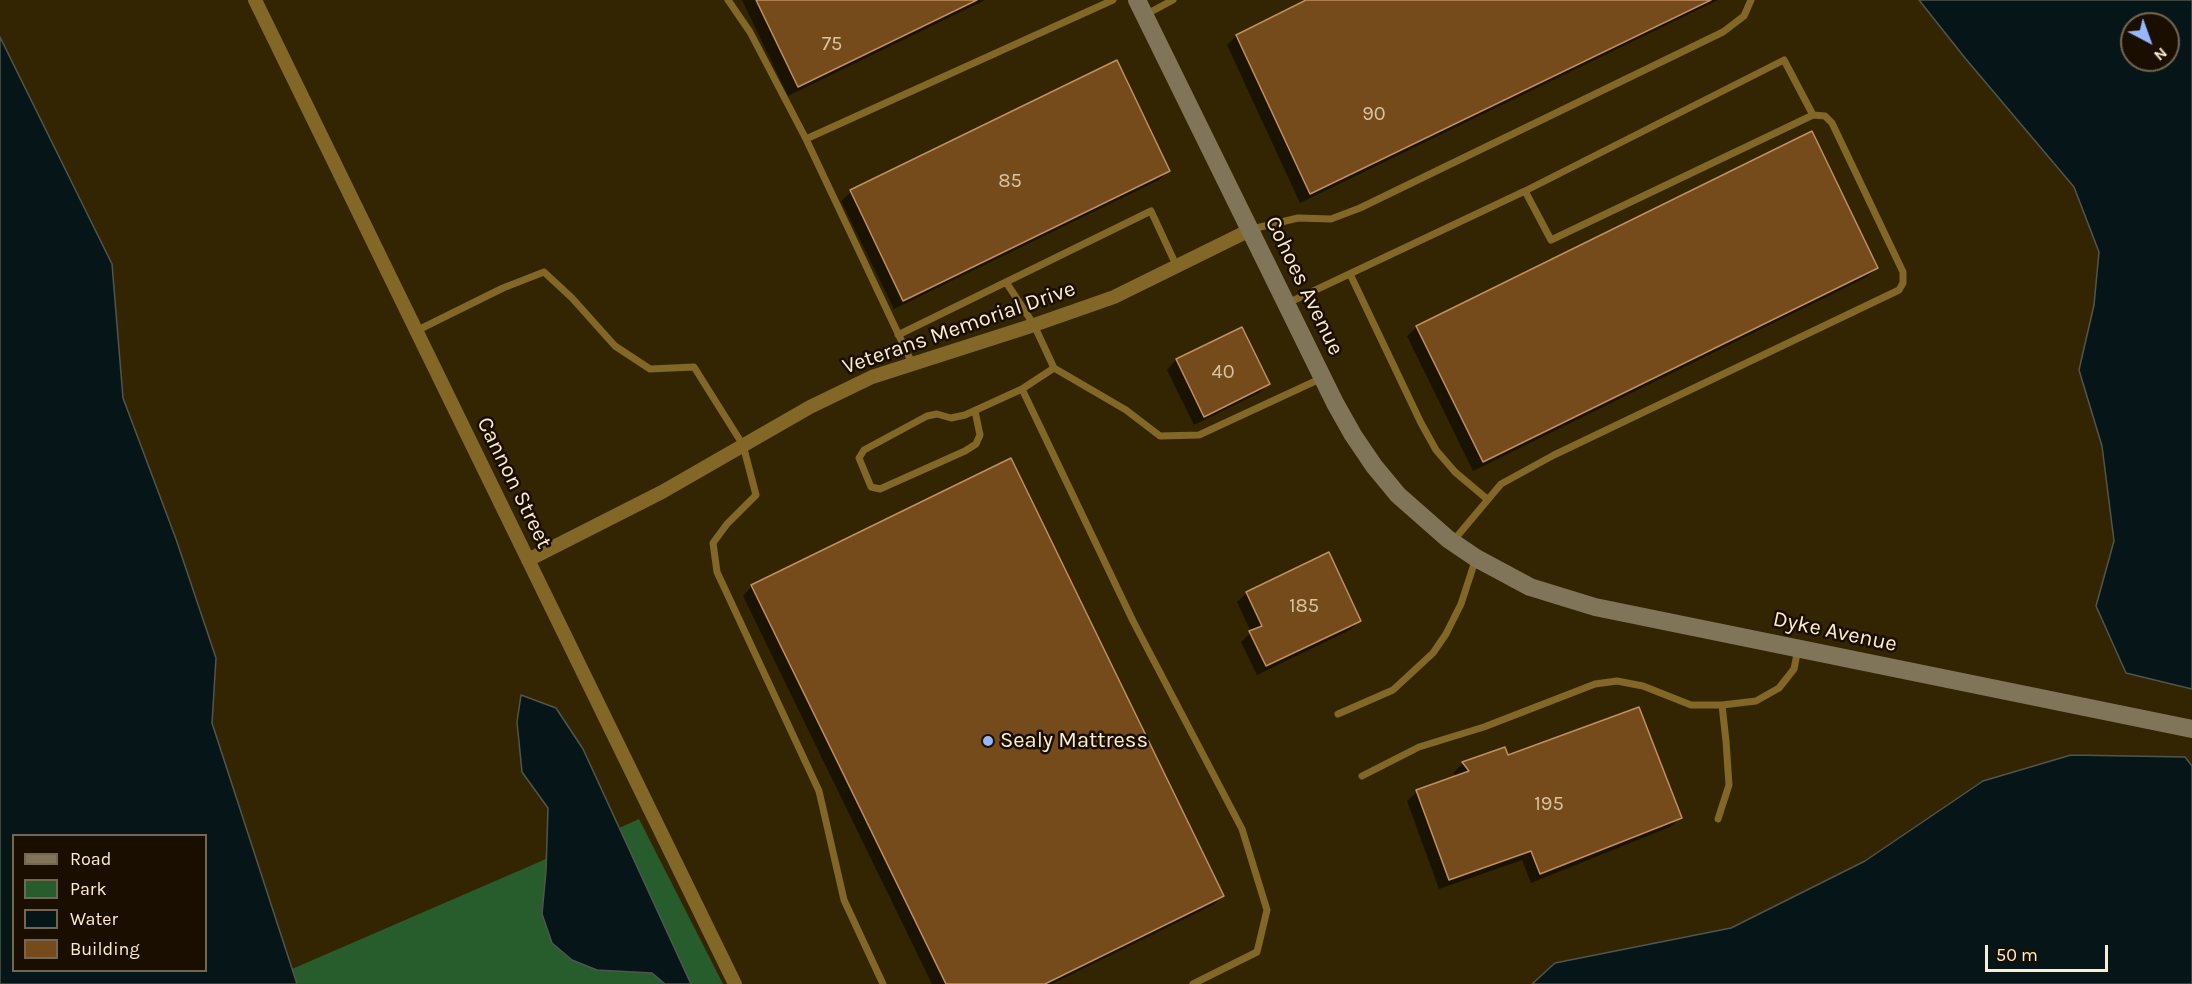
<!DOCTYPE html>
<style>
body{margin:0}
#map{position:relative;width:2192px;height:984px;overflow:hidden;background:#332502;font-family:Karla,sans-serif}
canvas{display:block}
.legend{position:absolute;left:12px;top:834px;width:195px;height:138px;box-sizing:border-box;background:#190e00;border:2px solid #746752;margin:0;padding:8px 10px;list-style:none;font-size:18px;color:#fcedce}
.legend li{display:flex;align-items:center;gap:12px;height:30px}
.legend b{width:30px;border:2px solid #746752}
.north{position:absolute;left:2120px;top:12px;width:60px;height:60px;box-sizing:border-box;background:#190e00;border:2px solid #746752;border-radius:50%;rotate:139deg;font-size:16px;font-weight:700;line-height:24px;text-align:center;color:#fcedce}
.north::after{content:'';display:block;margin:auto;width:21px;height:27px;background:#96b6fd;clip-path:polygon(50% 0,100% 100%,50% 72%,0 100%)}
.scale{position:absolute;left:1985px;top:945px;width:123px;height:27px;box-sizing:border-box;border:3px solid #fcedce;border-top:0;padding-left:8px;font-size:18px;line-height:21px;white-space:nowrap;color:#fcedce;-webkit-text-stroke:4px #190e00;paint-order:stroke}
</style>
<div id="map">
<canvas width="2192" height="984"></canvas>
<ul class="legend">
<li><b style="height:8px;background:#807559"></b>Road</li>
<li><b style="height:16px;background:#275c2d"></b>Park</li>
<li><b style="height:16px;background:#061517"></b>Water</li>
<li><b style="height:16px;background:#764b1b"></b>Building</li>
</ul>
<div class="north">N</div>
<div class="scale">50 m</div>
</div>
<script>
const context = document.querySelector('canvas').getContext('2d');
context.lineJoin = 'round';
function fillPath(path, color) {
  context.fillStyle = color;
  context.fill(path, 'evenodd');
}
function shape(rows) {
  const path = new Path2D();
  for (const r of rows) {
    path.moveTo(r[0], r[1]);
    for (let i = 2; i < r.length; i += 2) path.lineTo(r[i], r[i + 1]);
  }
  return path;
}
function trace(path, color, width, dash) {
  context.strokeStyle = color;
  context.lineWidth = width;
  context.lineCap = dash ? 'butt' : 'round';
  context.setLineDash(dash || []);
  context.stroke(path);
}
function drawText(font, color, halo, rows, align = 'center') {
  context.font = font + ' Karla,sans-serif';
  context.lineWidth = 5;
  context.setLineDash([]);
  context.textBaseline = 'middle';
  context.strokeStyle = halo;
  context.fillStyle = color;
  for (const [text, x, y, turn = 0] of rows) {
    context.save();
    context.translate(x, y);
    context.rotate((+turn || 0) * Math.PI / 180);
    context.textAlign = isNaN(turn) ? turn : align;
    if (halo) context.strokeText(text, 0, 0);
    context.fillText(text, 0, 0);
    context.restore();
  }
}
fillPath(shape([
 [639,819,723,984,691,984,619,828],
 [546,859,546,871,572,960,597,970,652,973,665,984,297,984,292,969]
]), '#275c2d');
const water = shape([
 [1919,0,2192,0,2192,689,2126,673,2096,606,2114,541,2102,446,2079,370,2094,305,2099,252,2074,187,1965,58,1919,0],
 [2132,24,2168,24,2168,60,2132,60,2132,24],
 [0,37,112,264,123,398,176,539,216,658,212,723,297,984,0,984,0,37],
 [14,836,206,836,206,970,14,970,14,836],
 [521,695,556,708,583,749,691,984,665,984,652,973,597,970,572,960,552,943,542,914,546,871,548,808,522,772,517,722,521,695],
 [2071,755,2185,757,2192,766,2192,984,1532,984,1555,963,1731,928,1865,861,1983,781,2071,755]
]);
fillPath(water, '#061517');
trace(water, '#50564e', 1.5);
fillPath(shape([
 [742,0,985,0,788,96],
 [1310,0,1718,0,1300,203,1227,45,1236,36],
 [1116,62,1169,170,1159,180,894,309,841,201,851,192],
 [1877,268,1867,277,1473,471,1407,336,1417,327],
 [1241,329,1268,384,1259,393,1194,425,1167,370,1176,360],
 [752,586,1223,896,1213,905,1052,984,932,984,743,596],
 [1247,593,1360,620,1350,630,1257,675,1241,642,1251,632,1237,602],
 [1504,749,1507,757,1680,818,1670,827,1531,883,1522,860,1439,889,1407,801,1417,792,1457,777,1453,773,1462,764]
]), '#0007');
const building = shape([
 [756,0,977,0,798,87,756,0],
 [1306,0,1711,0,1310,194,1236,35,1306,0],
 [1117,60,1170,171,903,301,850,190,1117,60],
 [1812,131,1878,268,1483,462,1416,326,1812,131],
 [1242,327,1270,384,1204,417,1176,359,1242,327],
 [1011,458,1224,896,1045,984,946,984,751,585,1011,458],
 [1329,552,1361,621,1266,666,1249,631,1262,626,1246,592,1329,552],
 [1639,707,1682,818,1540,874,1531,851,1449,880,1416,790,1469,771,1462,762,1505,747,1508,755,1639,707]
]);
fillPath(building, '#764b1b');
trace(building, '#c1905e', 1.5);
trace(shape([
 [728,0,750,32,806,139,912,363],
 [1145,15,1173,0],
 [806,139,1113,0],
 [1525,191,1784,60,1813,115],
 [1252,229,1298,218,1331,219,1360,208,1723,32,1744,16,1751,0],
 [1350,274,1421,423,1436,450,1455,472,1487,499],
 [1006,282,1034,325,1054,368,1022,389,1133,621,1242,829,1267,910,1257,952,1193,984],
 [1288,303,1525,191,1551,240,1813,115,1825,116,1832,123,1903,272,1903,283,1899,290,1554,455,1501,484,1454,540],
 [416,331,503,288,544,272,572,298,615,346,650,369,694,367,743,445,756,495,727,524,713,543,717,572,819,791,844,900,883,984],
 [898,335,1151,211,1177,267],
 [1054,368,1126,410,1160,436,1199,435,1322,378],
 [975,411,980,435,976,444,965,451,880,489,871,487,859,458,864,450,927,416,937,414,951,418,965,415,1022,389],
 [1338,714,1393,690,1433,653,1446,634,1461,604,1476,558],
 [1362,776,1419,747,1484,727,1595,684,1617,681,1643,686,1691,705,1722,705,1756,701,1779,688,1794,669,1798,649],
 [1718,819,1729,785,1726,741,1722,705]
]), '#826726', 7);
trace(shape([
 [255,0,735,984],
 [528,560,662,492,810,407,872,377,1034,325,1114,297,1250,230]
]), '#826726', 14);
trace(shape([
 [1137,0,1335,403,1353,435,1374,466,1398,495,1448,539,1476,558,1530,587,1595,607,2192,729]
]), '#807559', 18);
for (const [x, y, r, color] of [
 [988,741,6,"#96b6fd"]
]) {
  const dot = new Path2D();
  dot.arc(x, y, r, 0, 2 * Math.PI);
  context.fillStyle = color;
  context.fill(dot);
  trace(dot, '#190e00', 2);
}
drawText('20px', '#dac4a1', null, [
 ["75",832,44],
 ["90",1374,114],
 ["85",1010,181],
 ["40",1223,372],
 ["185",1304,606],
 ["195",1549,804]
]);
drawText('22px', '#fcedce', '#190e00', [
 ["Cohoes Avenue",1304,286,64],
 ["Veterans Memorial Drive",959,328,-19],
 ["Cannon Street",514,483,64],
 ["Dyke Avenue",1835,632,12]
]);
drawText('22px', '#fcedce', '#190e00', [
 ["Sealy Mattress",1000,741]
], 'left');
</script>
